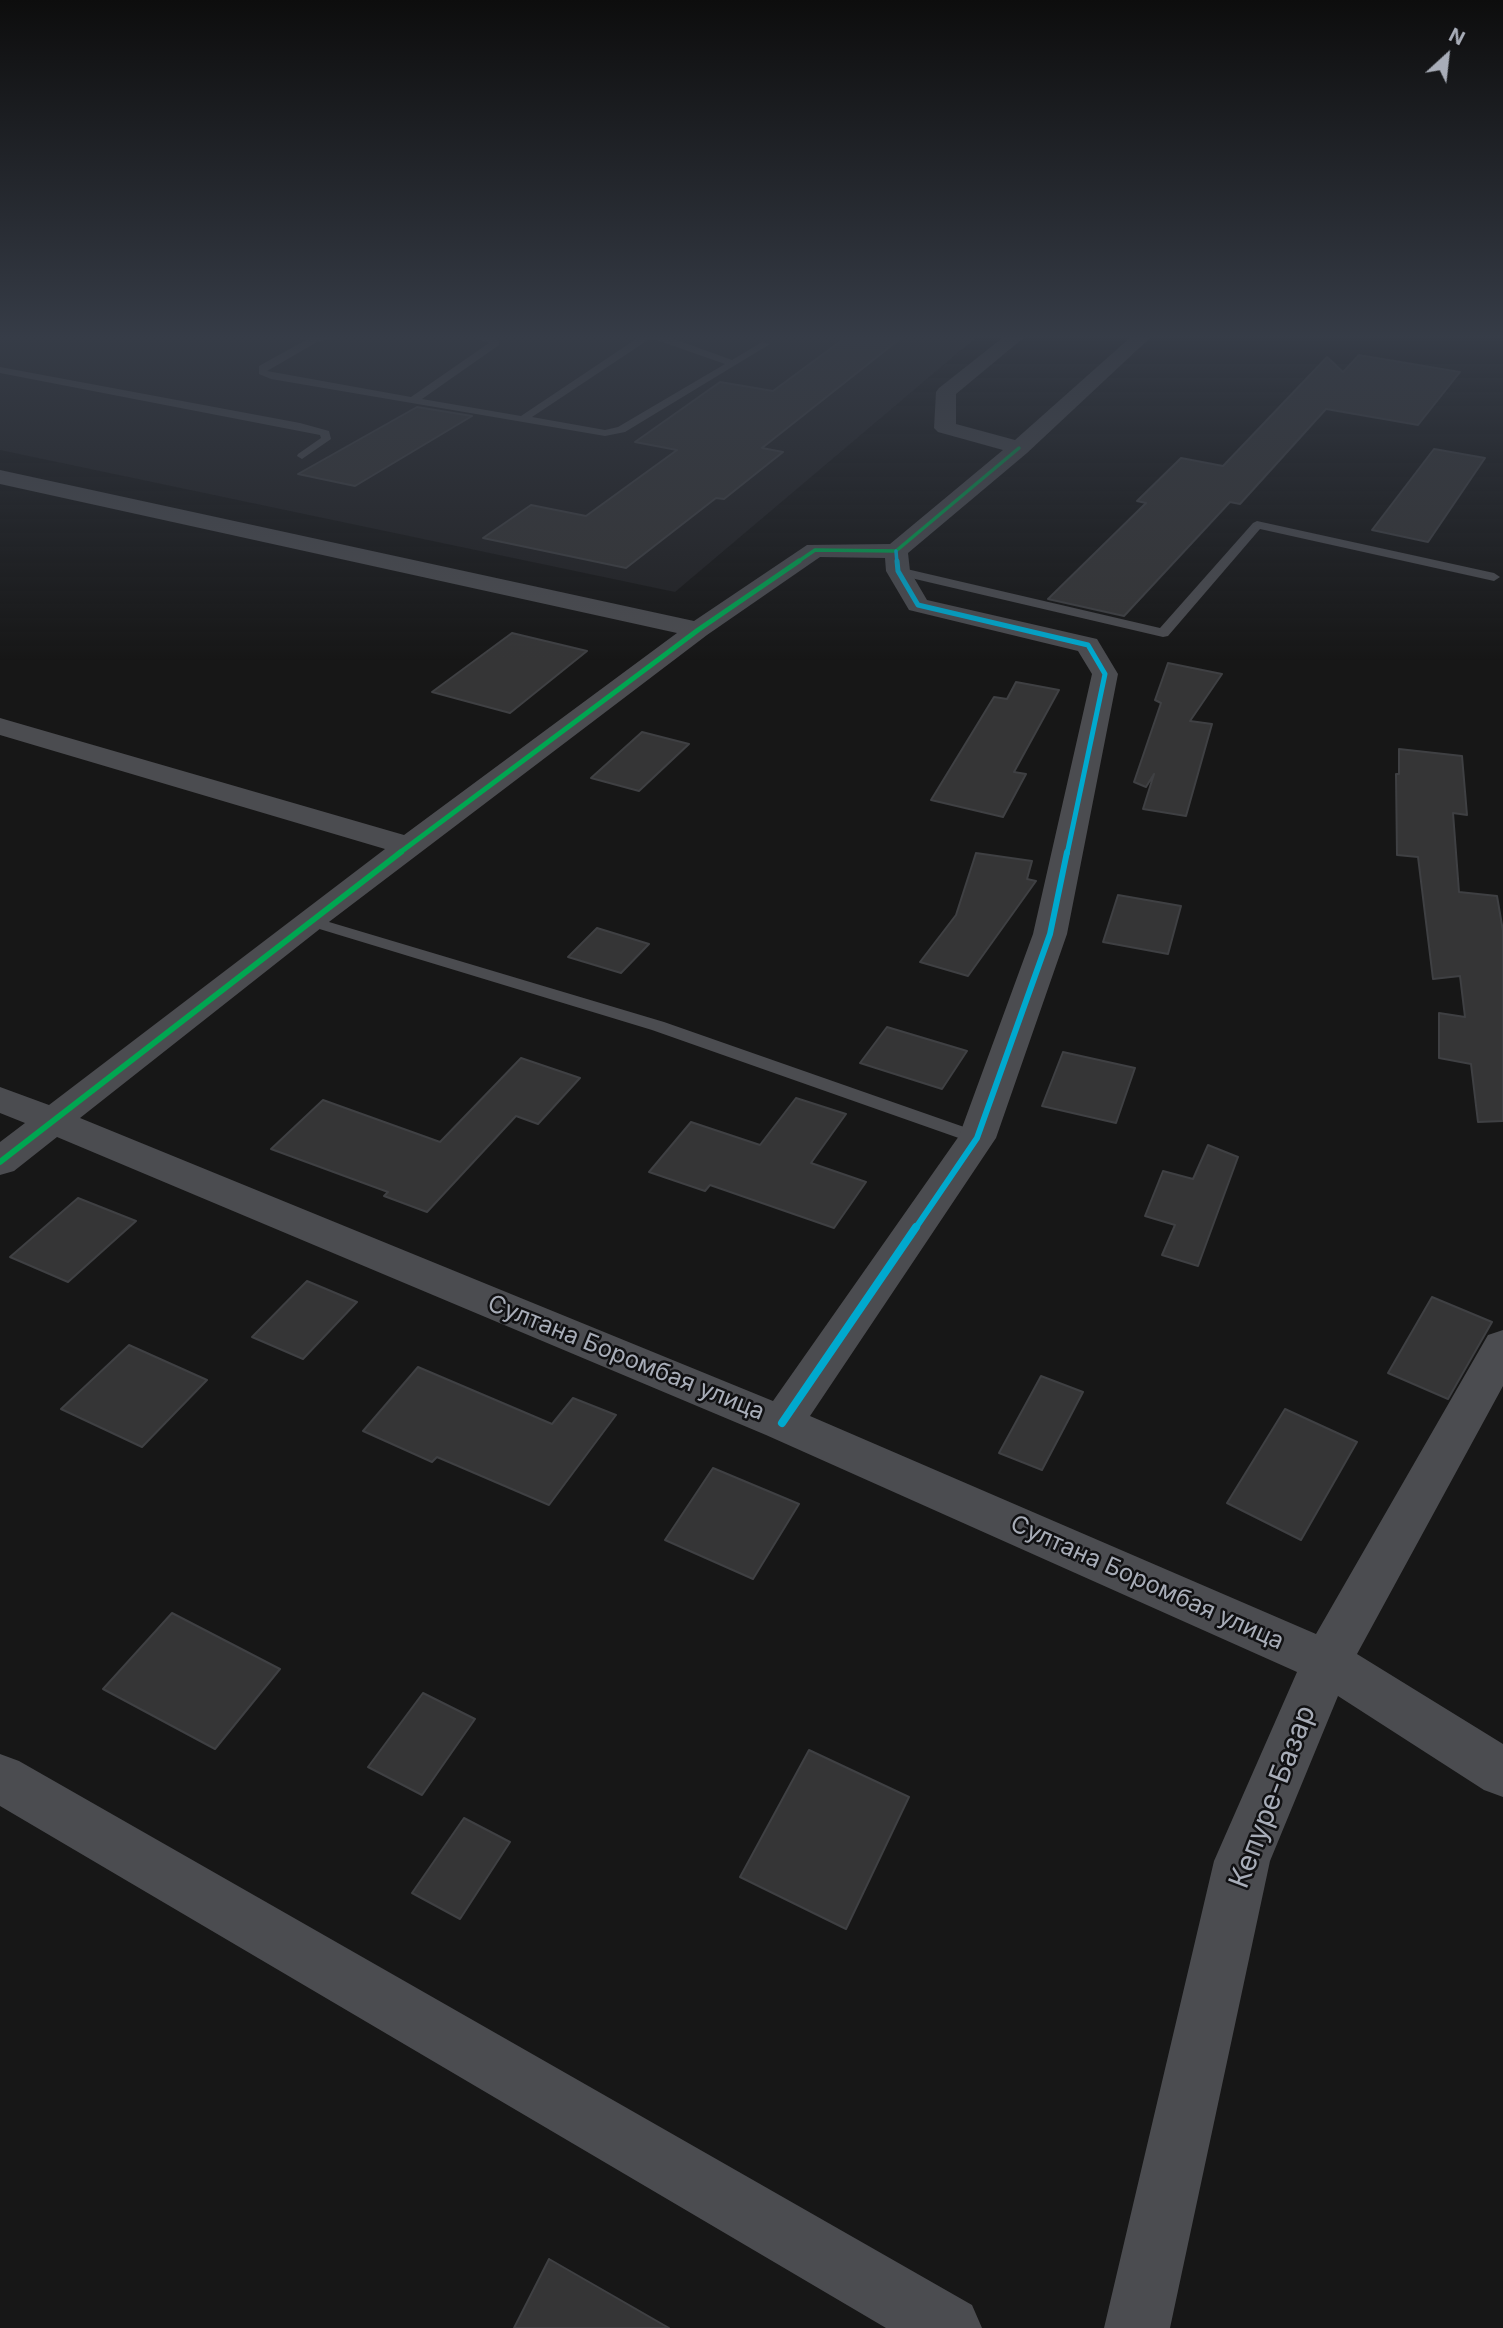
<!DOCTYPE html>
<meta charset="utf-8">
<style>
body{margin:0}
#map{position:relative;width:1503px;height:2328px;overflow:hidden;background:#171717;font-family:Inter,sans-serif}
canvas{display:block}
.north{position:absolute;left:1412px;top:21px;width:70px;height:70px;-webkit-text-stroke:5px #111113;paint-order:stroke;rotate:27deg;font-size:19px;font-weight:700;line-height:28px;text-align:center;color:#a8adb8}
.north::after{content:'';display:block;margin:auto;width:24px;height:32px;background:#a8adb8;clip-path:polygon(50% 0,100% 100%,50% 72%,0 100%)}
</style>
<div id="map">
<canvas width="1503" height="2328"></canvas>
<div class="north">N</div>
</div>
<script>
const context = document.querySelector('canvas').getContext('2d');
context.lineJoin = 'round';
function fillPath(path, color) {
  context.fillStyle = color;
  context.fill(path, 'evenodd');
}
function shape(rows) {
  const path = new Path2D();
  for (const r of rows) {
    path.moveTo(r[0], r[1]);
    for (let i = 2; i < r.length; i += 2) path.lineTo(r[i], r[i + 1]);
  }
  return path;
}
function trace(path, color, width, dash) {
  context.strokeStyle = color;
  context.lineWidth = width;
  context.lineCap = dash ? 'butt' : 'round';
  context.setLineDash(dash || []);
  context.stroke(path);
}
function drawText(font, color, halo, rows, align = 'center') {
  context.font = font + ' Inter,sans-serif';
  context.lineWidth = 5;
  context.setLineDash([]);
  context.textBaseline = 'middle';
  context.strokeStyle = halo;
  context.fillStyle = color;
  for (const [text, x, y, turn = 0] of rows) {
    context.save();
    context.translate(x, y);
    context.rotate((+turn || 0) * Math.PI / 180);
    context.textAlign = isNaN(turn) ? turn : align;
    if (halo) context.strokeText(text, 0, 0);
    context.fillText(text, 0, 0);
    context.restore();
  }
}
fillPath(shape([
 [0,335,979,335,675,592,0,450]
]), '#212123');
const building = shape([
 [849,335,899,335,901,338,762,448,783,452,724,499,716,498,626,568,483,538,531,505,586,516,677,450,635,442,720,382,773,391,849,335],
 [1359,355,1460,372,1418,425,1326,409,1240,504,1230,502,1124,616,1048,599,1146,503,1137,501,1181,458,1223,466,1327,357,1343,372,1359,355],
 [417,407,472,416,355,486,298,474,417,407],
 [1434,449,1485,458,1428,542,1372,530,1434,449],
 [512,633,587,651,510,713,432,692,512,633],
 [1168,663,1222,674,1190,721,1212,724,1186,816,1143,809,1154,774,1146,787,1134,782,1161,703,1155,700,1168,663],
 [1016,682,1059,690,1014,772,1026,774,1003,817,931,800,994,697,1007,699,1016,682],
 [642,732,689,744,639,791,591,778,642,732],
 [1399,749,1462,756,1467,815,1453,813,1459,892,1497,896,1503,931,1503,1121,1478,1122,1471,1064,1439,1058,1439,1013,1465,1017,1460,976,1433,979,1418,857,1397,855,1396,774,1399,774,1399,749],
 [976,853,1032,861,1027,879,1036,881,968,976,920,962,956,915,976,853],
 [1118,895,1181,906,1168,954,1103,942,1118,895],
 [597,928,649,944,621,973,568,957,597,928],
 [887,1027,967,1051,942,1089,860,1063,887,1027],
 [1063,1052,1135,1068,1116,1123,1042,1106,1063,1052],
 [521,1058,580,1078,538,1124,516,1116,427,1212,384,1196,388,1192,271,1149,323,1100,440,1142,521,1058],
 [796,1098,846,1114,811,1163,866,1182,834,1228,710,1185,705,1191,649,1172,691,1122,760,1145,796,1098],
 [1208,1145,1238,1157,1198,1266,1162,1255,1175,1225,1145,1216,1163,1171,1193,1179,1208,1145],
 [78,1198,136,1221,68,1282,10,1257,78,1198],
 [307,1281,357,1302,303,1359,252,1337,307,1281],
 [1432,1297,1492,1322,1448,1399,1388,1373,1432,1297],
 [129,1345,207,1380,142,1447,61,1409,129,1345],
 [418,1367,552,1424,573,1398,616,1415,549,1505,437,1457,432,1462,363,1431,418,1367],
 [1041,1376,1083,1392,1042,1470,999,1453,1041,1376],
 [1285,1409,1357,1442,1301,1540,1227,1503,1285,1409],
 [713,1468,799,1504,753,1579,665,1540,713,1468],
 [172,1613,280,1669,215,1749,103,1689,172,1613],
 [423,1693,475,1719,422,1795,368,1767,423,1693],
 [809,1750,909,1797,846,1929,740,1877,809,1750],
 [464,1818,510,1842,460,1919,412,1893,464,1818],
 [549,2259,669,2328,514,2328,549,2259]
]);
fillPath(building, '#353536');
trace(building, '#3f4043', 2);
fillPath(shape([
 [301,335,344,335,317,342,267,371,411,397,489,343,468,335,490,336,499,341,499,345,422,399,521,416,642,335,663,335,732,360,762,342,770,344,625,432,605,436,271,379,259,374,259,366,306,340,301,339,301,335],
 [651,338,725,364,618,427,605,430,532,417,651,338],
 [0,367,300,423,329,431,331,439,302,459,297,456,298,454,321,438,320,435,0,373,0,367],
 [1257,521,1494,573,1500,577,1494,581,1260,529,1168,636,1163,637,898,575,892,571,898,567,1160,628,1253,523,1257,521],
 [309,916,664,1022,984,1134,986,1138,984,1142,977,1144,970,1142,652,1030,303,924,301,921,309,916]
]), '#4b4c50');
fillPath(shape([
 [1006,335,1027,335,956,394,956,424,1015,440,1133,335,1151,337,1027,453,908,553,910,571,927,600,1097,639,1118,674,1067,934,996,1138,810,1416,1316,1634,1488,1335,1503,1330,1503,1386,1357,1654,1503,1744,1503,1797,1484,1790,1338,1696,1270,1861,1170,2328,1104,2328,1214,1861,1297,1672,766,1435,57,1137,14,1171,0,1175,0,1142,25,1123,0,1113,0,1087,49,1105,385,849,0,735,0,718,404,835,677,633,0,484,0,470,694,621,807,545,890,544,1003,450,938,432,934,428,936,392,939,388,1006,335],
 [820,557,885,558,886,571,909,610,1078,651,1092,674,1033,934,959,1136,773,1401,80,1118,321,928,707,635,820,557],
 [0,1754,19,1761,972,2305,982,2328,886,2328,0,1806,0,1754]
]), '#4b4c50');
trace(shape([
 [796,563,815,550,896,551,1019,448]
]), '#00a651', 3.5);
trace(shape([
 [398,854,698,630,799,561]
]), '#00a651', 5);
trace(shape([
 [0,1162,401,852]
]), '#00a651', 6);
trace(shape([
 [896,551,897,563]
]), '#00a9ce', 3.5);
trace(shape([
 [897,561,898,571,918,605,1088,645,1105,674,1067,854]
]), '#00a9ce', 5);
trace(shape([
 [915,1229,977,1138,1050,934,1067,852]
]), '#00a9ce', 6);
trace(shape([
 [782,1423,916,1227]
]), '#00a9ce', 8);
const sky = context.createLinearGradient(0, 0, 0, 661);
sky.addColorStop(0, '#0d0d0d');
sky.addColorStop(0.51, '#363c47');
sky.addColorStop(1, '#363c4700');
context.fillStyle = sky;
context.fillRect(0, 0, 1503, 661);
drawText('24px', '#a8adb8', '#111113', [
 ["Султана Боромбая улица",626,1358,22],
 ["Султана Боромбая улица",1147,1583,24]
]);
drawText('28px', '#a8adb8', '#111113', [
 ["Кепуре-Базар",1273,1797,-69]
]);
</script>
